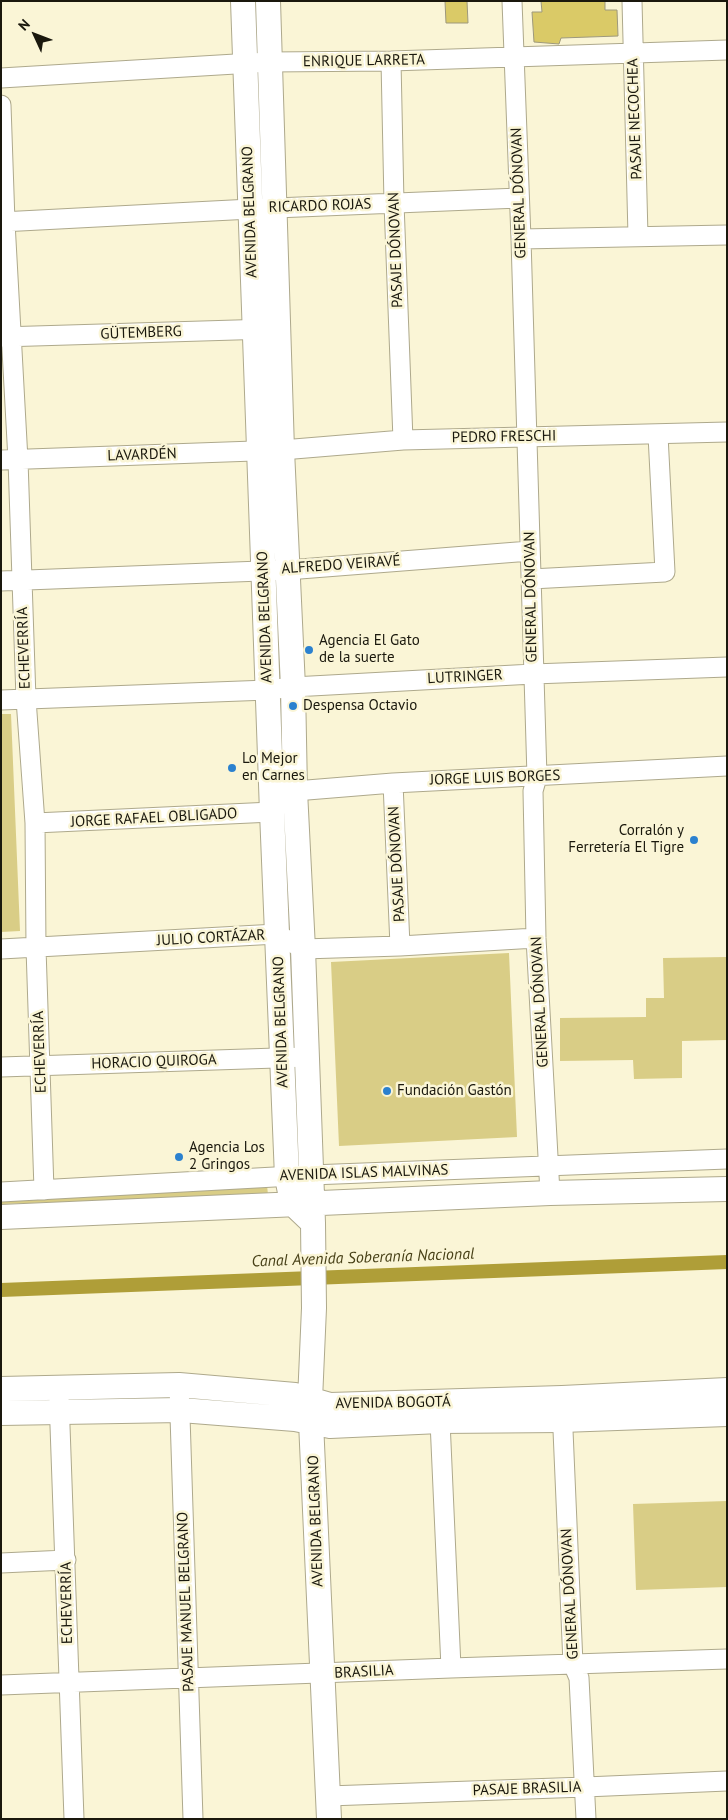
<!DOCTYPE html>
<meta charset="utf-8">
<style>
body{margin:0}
#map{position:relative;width:728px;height:1820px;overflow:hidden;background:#faf5d6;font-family:"PT Sans",sans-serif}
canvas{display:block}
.frame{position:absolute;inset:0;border:2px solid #1a180d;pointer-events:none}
.north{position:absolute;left:10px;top:10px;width:50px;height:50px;-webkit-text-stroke:4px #faf5d6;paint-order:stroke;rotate:313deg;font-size:14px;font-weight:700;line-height:20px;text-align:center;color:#1a180d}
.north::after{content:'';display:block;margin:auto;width:18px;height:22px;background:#1a180d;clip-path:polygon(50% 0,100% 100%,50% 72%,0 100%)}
</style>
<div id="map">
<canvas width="728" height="1820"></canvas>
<div class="frame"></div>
<div class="north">N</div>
</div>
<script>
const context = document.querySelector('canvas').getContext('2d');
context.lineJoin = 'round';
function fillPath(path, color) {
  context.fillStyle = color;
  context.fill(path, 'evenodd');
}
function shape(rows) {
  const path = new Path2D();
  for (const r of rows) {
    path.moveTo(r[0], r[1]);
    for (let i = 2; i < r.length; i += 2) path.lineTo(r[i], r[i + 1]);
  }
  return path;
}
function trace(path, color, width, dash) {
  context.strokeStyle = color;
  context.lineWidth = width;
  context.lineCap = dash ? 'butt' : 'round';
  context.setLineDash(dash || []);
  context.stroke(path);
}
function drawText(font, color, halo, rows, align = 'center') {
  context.font = font + ' "PT Sans",sans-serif';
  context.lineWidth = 5;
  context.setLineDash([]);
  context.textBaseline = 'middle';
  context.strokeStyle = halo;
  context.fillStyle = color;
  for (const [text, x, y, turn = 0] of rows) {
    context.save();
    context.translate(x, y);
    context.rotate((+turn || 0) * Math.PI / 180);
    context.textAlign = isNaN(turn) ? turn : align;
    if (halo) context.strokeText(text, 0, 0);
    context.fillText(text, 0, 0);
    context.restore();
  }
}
fillPath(shape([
 [1,714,11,714,20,931,1,932],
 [509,953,517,1137,339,1146,331,962],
 [727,957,727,1040,682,1041,682,1078,634,1079,633,1060,560,1061,560,1018,646,1017,646,998,664,998,663,958],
 [267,1185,268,1195,1,1204,1,1201],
 [727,1501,727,1587,636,1590,633,1504]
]), '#d9cd86');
trace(shape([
 [1,1290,727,1262]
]), '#af9e38', 14);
const building = shape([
 [445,1,467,1,468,23,446,23,445,1],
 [541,1,605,1,605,10,617,10,618,36,561,38,559,44,534,42,532,12,542,12,541,1]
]);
fillPath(building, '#daca67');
trace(building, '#9d987c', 1);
const minor = shape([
 [512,1,521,239,537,777,533,791,536,938,550,1193],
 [632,1,638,236],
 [391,61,394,203,403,440],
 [1,78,269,62,391,61,727,50],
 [1,105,5,222,18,460,26,699,35,823,36,948,44,1190],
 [1,222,251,209,519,198],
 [521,239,727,235],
 [1,337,269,329],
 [1,460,282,450,403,440,727,432],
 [531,579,665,572,658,435],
 [1,581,287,570,530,551],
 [1,700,268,690,293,687,533,674,727,667],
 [393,783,400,946],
 [35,823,272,812,295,791,393,783,727,766],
 [1,949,277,934,303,949,400,946,536,938],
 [1,1067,307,1057],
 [1,1192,311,1175,727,1159],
 [179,1385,193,1819],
 [59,1398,74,1819],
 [562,1407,573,1664,579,1678,586,1819],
 [440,1421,451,1668],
 [1,1563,66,1560],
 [1,1685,451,1668,727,1659],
 [328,1796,585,1787,727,1781]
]);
const major = shape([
 [243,1,272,812,287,1177,292,1203,313,1223],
 [268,1,282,450,293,687,295,791,303,949,313,1223,314,1308,310,1400,329,1819],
 [1,1217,550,1193,727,1189],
 [1,1389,179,1385,295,1395,330,1405,562,1398,727,1390],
 [1,1413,181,1410,295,1419,330,1426,440,1421,562,1420,727,1414]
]);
trace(minor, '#aea98c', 21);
trace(major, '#aea98c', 26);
trace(minor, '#fff', 19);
trace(major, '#fff', 24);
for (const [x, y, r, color] of [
 [309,650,5,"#2b81cf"],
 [293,706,5,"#2b81cf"],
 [232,768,5,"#2b81cf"],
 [694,840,5,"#2b81cf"],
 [387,1091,5,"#2b81cf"],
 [179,1157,5,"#2b81cf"]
]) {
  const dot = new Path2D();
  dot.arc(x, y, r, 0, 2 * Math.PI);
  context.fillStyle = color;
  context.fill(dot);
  trace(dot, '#faf5d6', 2);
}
drawText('15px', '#1a180d', '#faf5d6', [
 ["ENRIQUE LARRETA",364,61,-1],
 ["PASAJE NECOCHEA",635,119,-92],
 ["GENERAL DÓNOVAN",519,193,-92],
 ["RICARDO ROJAS",320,206,-2],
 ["AVENIDA BELGRANO",250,212,-92],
 ["PASAJE DÓNOVAN",396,250,-92],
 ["GÜTEMBERG",141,333,-2],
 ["PEDRO FRESCHI",504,437,-1],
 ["LAVARDÉN",142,455,-2],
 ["ALFREDO VEIRAVÉ",341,565,-4],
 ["GENERAL DÓNOVAN",531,597,-91],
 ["AVENIDA BELGRANO",265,617,-92],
 ["ECHEVERRÍA",24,648,-92],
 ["LUTRINGER",465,677,-3],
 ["JORGE LUIS BORGES",495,778,-2],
 ["JORGE RAFAEL OBLIGADO",154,818,-3],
 ["PASAJE DÓNOVAN",397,864,-93],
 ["JULIO CORTÁZAR",211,938,-3],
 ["GENERAL DÓNOVAN",540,1002,-93],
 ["AVENIDA BELGRANO",281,1022,-92],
 ["ECHEVERRÍA",40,1052,-92],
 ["HORACIO QUIROGA",154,1062,-2],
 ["AVENIDA ISLAS MALVINAS",364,1173,-2],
 ["AVENIDA BOGOTÁ",393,1403,-1],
 ["AVENIDA BELGRANO",316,1521,-92],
 ["GENERAL DÓNOVAN",570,1594,-93],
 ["PASAJE MANUEL BELGRANO",186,1602,-92],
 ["ECHEVERRÍA",67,1603,-91],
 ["BRASILIA",364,1672,-3],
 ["PASAJE BRASILIA",527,1789,-2]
]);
drawText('15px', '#1a180d', '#faf5d6', [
 ["Agencia El Gato",319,641],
 ["de la suerte",319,658],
 ["Despensa Octavio",303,706],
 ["Lo Mejor",242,759],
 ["en Carnes",242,776],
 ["Corralón y",684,831,"right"],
 ["Ferretería El Tigre",684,848,"right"],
 ["Fundación Gastón",397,1091],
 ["Agencia Los",189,1148],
 ["2 Gringos",189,1165]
], 'left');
drawText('italic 16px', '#484118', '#faf5d6', [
 ["Canal Avenida Soberanía Nacional",363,1258,-2]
]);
</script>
